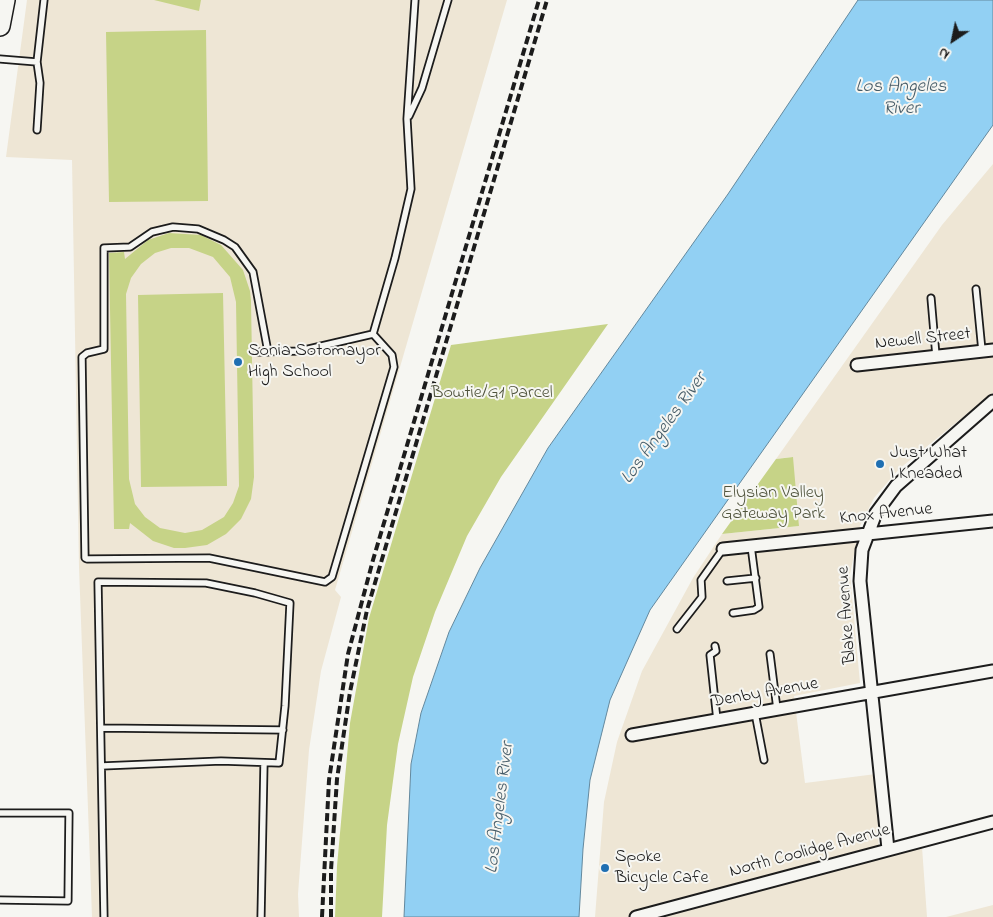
<!DOCTYPE html>
<style>
body{margin:0}
#map{position:relative;width:993px;height:917px;overflow:hidden;background:#f6f6f2;font-family:"Indie Flower",sans-serif}
canvas{display:block}
.north{position:absolute;left:928px;top:15px;width:50px;height:50px;-webkit-text-stroke:4px #f6f6f2;paint-order:stroke;rotate:214deg;font-size:14px;font-weight:700;line-height:20px;text-align:center;color:#1c1c1c}
.north::after{content:'';display:block;margin:auto;width:18px;height:22px;background:#1c1c1c;clip-path:polygon(50% 0,100% 100%,50% 72%,0 100%)}
</style>
<div id="map">
<canvas width="993" height="917"></canvas>
<div class="north">N</div>
</div>
<script>
const context = document.querySelector('canvas').getContext('2d');
context.lineJoin = 'round';
function fillPath(path, color) {
  context.fillStyle = color;
  context.fill(path, 'evenodd');
}
function shape(rows) {
  const path = new Path2D();
  for (const r of rows) {
    path.moveTo(r[0], r[1]);
    for (let i = 2; i < r.length; i += 2) path.lineTo(r[i], r[i + 1]);
  }
  return path;
}
function trace(path, color, width, dash) {
  context.strokeStyle = color;
  context.lineWidth = width;
  context.lineCap = dash ? 'butt' : 'round';
  context.setLineDash(dash || []);
  context.stroke(path);
}
function drawText(font, color, halo, rows, align = 'center') {
  context.font = font + ' "Indie Flower",sans-serif';
  context.lineWidth = 4;
  context.setLineDash([]);
  context.textBaseline = 'middle';
  context.strokeStyle = halo;
  context.fillStyle = color;
  for (const [text, x, y, turn = 0] of rows) {
    context.save();
    context.translate(x, y);
    context.rotate((+turn || 0) * Math.PI / 180);
    context.textAlign = isNaN(turn) ? turn : align;
    if (halo) context.strokeText(text, 0, 0);
    context.fillText(text, 0, 0);
    context.restore();
  }
}
fillPath(shape([
 [27,0,507,0,335,590,341,597,321,671,309,750,298,894,299,917,92,917,79,567,72,160,6,157],
 [993,164,993,393,899,469,874,498,860,526,850,574,860,683,794,696,805,783,876,774,879,856,922,847,927,917,595,917,604,802,617,742,642,671,693,578,722,534,799,526,792,457,776,459,942,225],
 [993,905,993,917,946,917]
]), '#eee6d5');
fillPath(shape([
 [154,0,201,0,199,11],
 [206,30,208,201,109,202,106,32],
 [169,233,201,235,221,245,243,270,250,291,251,301,254,477,251,499,241,519,226,534,207,545,185,548,174,548,153,541,130,523,129,529,114,529,109,253,124,252,125,259,148,240],
 [171,248,189,248,213,257,230,277,236,302,239,486,233,503,224,517,202,530,185,533,160,528,145,517,135,504,129,479,126,294,131,278,141,264,155,253],
 [223,293,227,486,141,487,138,295],
 [608,324,501,477,467,536,435,612,413,677,398,744,387,825,382,917,335,917,337,866,350,723,369,618,451,345],
 [793,457,799,526,722,534,776,459]
]), '#c6d387');
const water = shape([
 [858,0,993,0,993,125,650,610,610,700,590,780,583,849,579,917,404,917,411,764,421,713,449,632,480,568,548,448,728,194,858,0]
]);
fillPath(water, '#92d0f3');
trace(water, '#63889d', 1);
const lane = shape([
 [0,59,37,62,44,0],
 [37,62,40,83,37,130],
 [409,116,422,88,448,0],
 [976,289,982,351],
 [931,298,936,356],
 [258,352,300,351,373,334,395,258,411,189,407,119,415,0],
 [268,352,253,272,235,247,224,240,198,229,173,227,152,232,130,247,104,248,104,349,87,353,82,357,85,558,87,559,209,558,325,582,332,577,394,367,392,355,373,334],
 [727,581,756,578],
 [733,613,754,610,759,607,751,546],
 [677,629,702,597,701,580,723,549],
 [715,646,716,651,710,655,717,720],
 [770,654,777,709],
 [755,713,764,760],
 [101,728,283,730],
 [102,766,221,761,279,763,285,706,290,603,255,593,206,583,98,582,104,917],
 [0,813,69,813,68,901,0,900],
 [261,917,264,763]
]);
const street = shape([
 [857,365,993,350],
 [723,549,993,521],
 [632,735,993,671],
 [888,849,860,581,862,550,876,513,896,486,993,401],
 [636,917,993,822]
]);
const primary = shape([
 [0,26,5,0]
]);
trace(lane, '#1c1c1c', 9);
trace(street, '#1c1c1c', 15);
trace(primary, '#1c1c1c', 22);
trace(lane, '#f6f6f2', 5.5);
trace(street, '#f6f6f2', 11);
trace(primary, '#f6f6f2', 19);
trace(shape([
 [322,917,329,780,348,654,373,560,539,0],
 [331,917,331,870,337,779,350,692,367,610,547,0]
]), '#1c1c1c', 4, [8, 4]);
for (const [x, y, r, color] of [
 [238,362,5,"#1f6fb2"],
 [880,464,5,"#1f6fb2"],
 [605,868,5,"#1f6fb2"]
]) {
  const dot = new Path2D();
  dot.arc(x, y, r, 0, 2 * Math.PI);
  context.fillStyle = color;
  context.fill(dot);
  trace(dot, '#f6f6f2', 2);
}
drawText('18px', '#1c1c1c', '#f6f6f2', [
 ["Newell Street",923,340,-6],
 ["Knox Avenue",886,515,-6],
 ["Blake Avenue",848,615,-94],
 ["Denby Avenue",765,694,-10],
 ["North Coolidge Avenue",810,852,-15]
]);
drawText('18px', '#1c1c1c', '#f6f6f2', [
 ["Sonia Sotomayor",248,352],
 ["High School",248,373],
 ["Just What",890,454],
 ["I Kneaded",890,475],
 ["Spoke",615,858],
 ["Bicycle Cafe",615,879]
], 'left');
drawText('18px', '#4f533c', '#f6f6f2', [
 ["Bowtie/G1 Parcel",492,394],
 ["Elysian Valley",773,494],
 ["Gateway Park",773,515]
]);
drawText('italic 19px', '#455b67', '#f6f6f2', [
 ["Los Angeles",901,88],
 ["River",901,110],
 ["Los Angeles River",665,429,-54],
 ["Los Angeles River",501,808,-83]
]);
</script>
